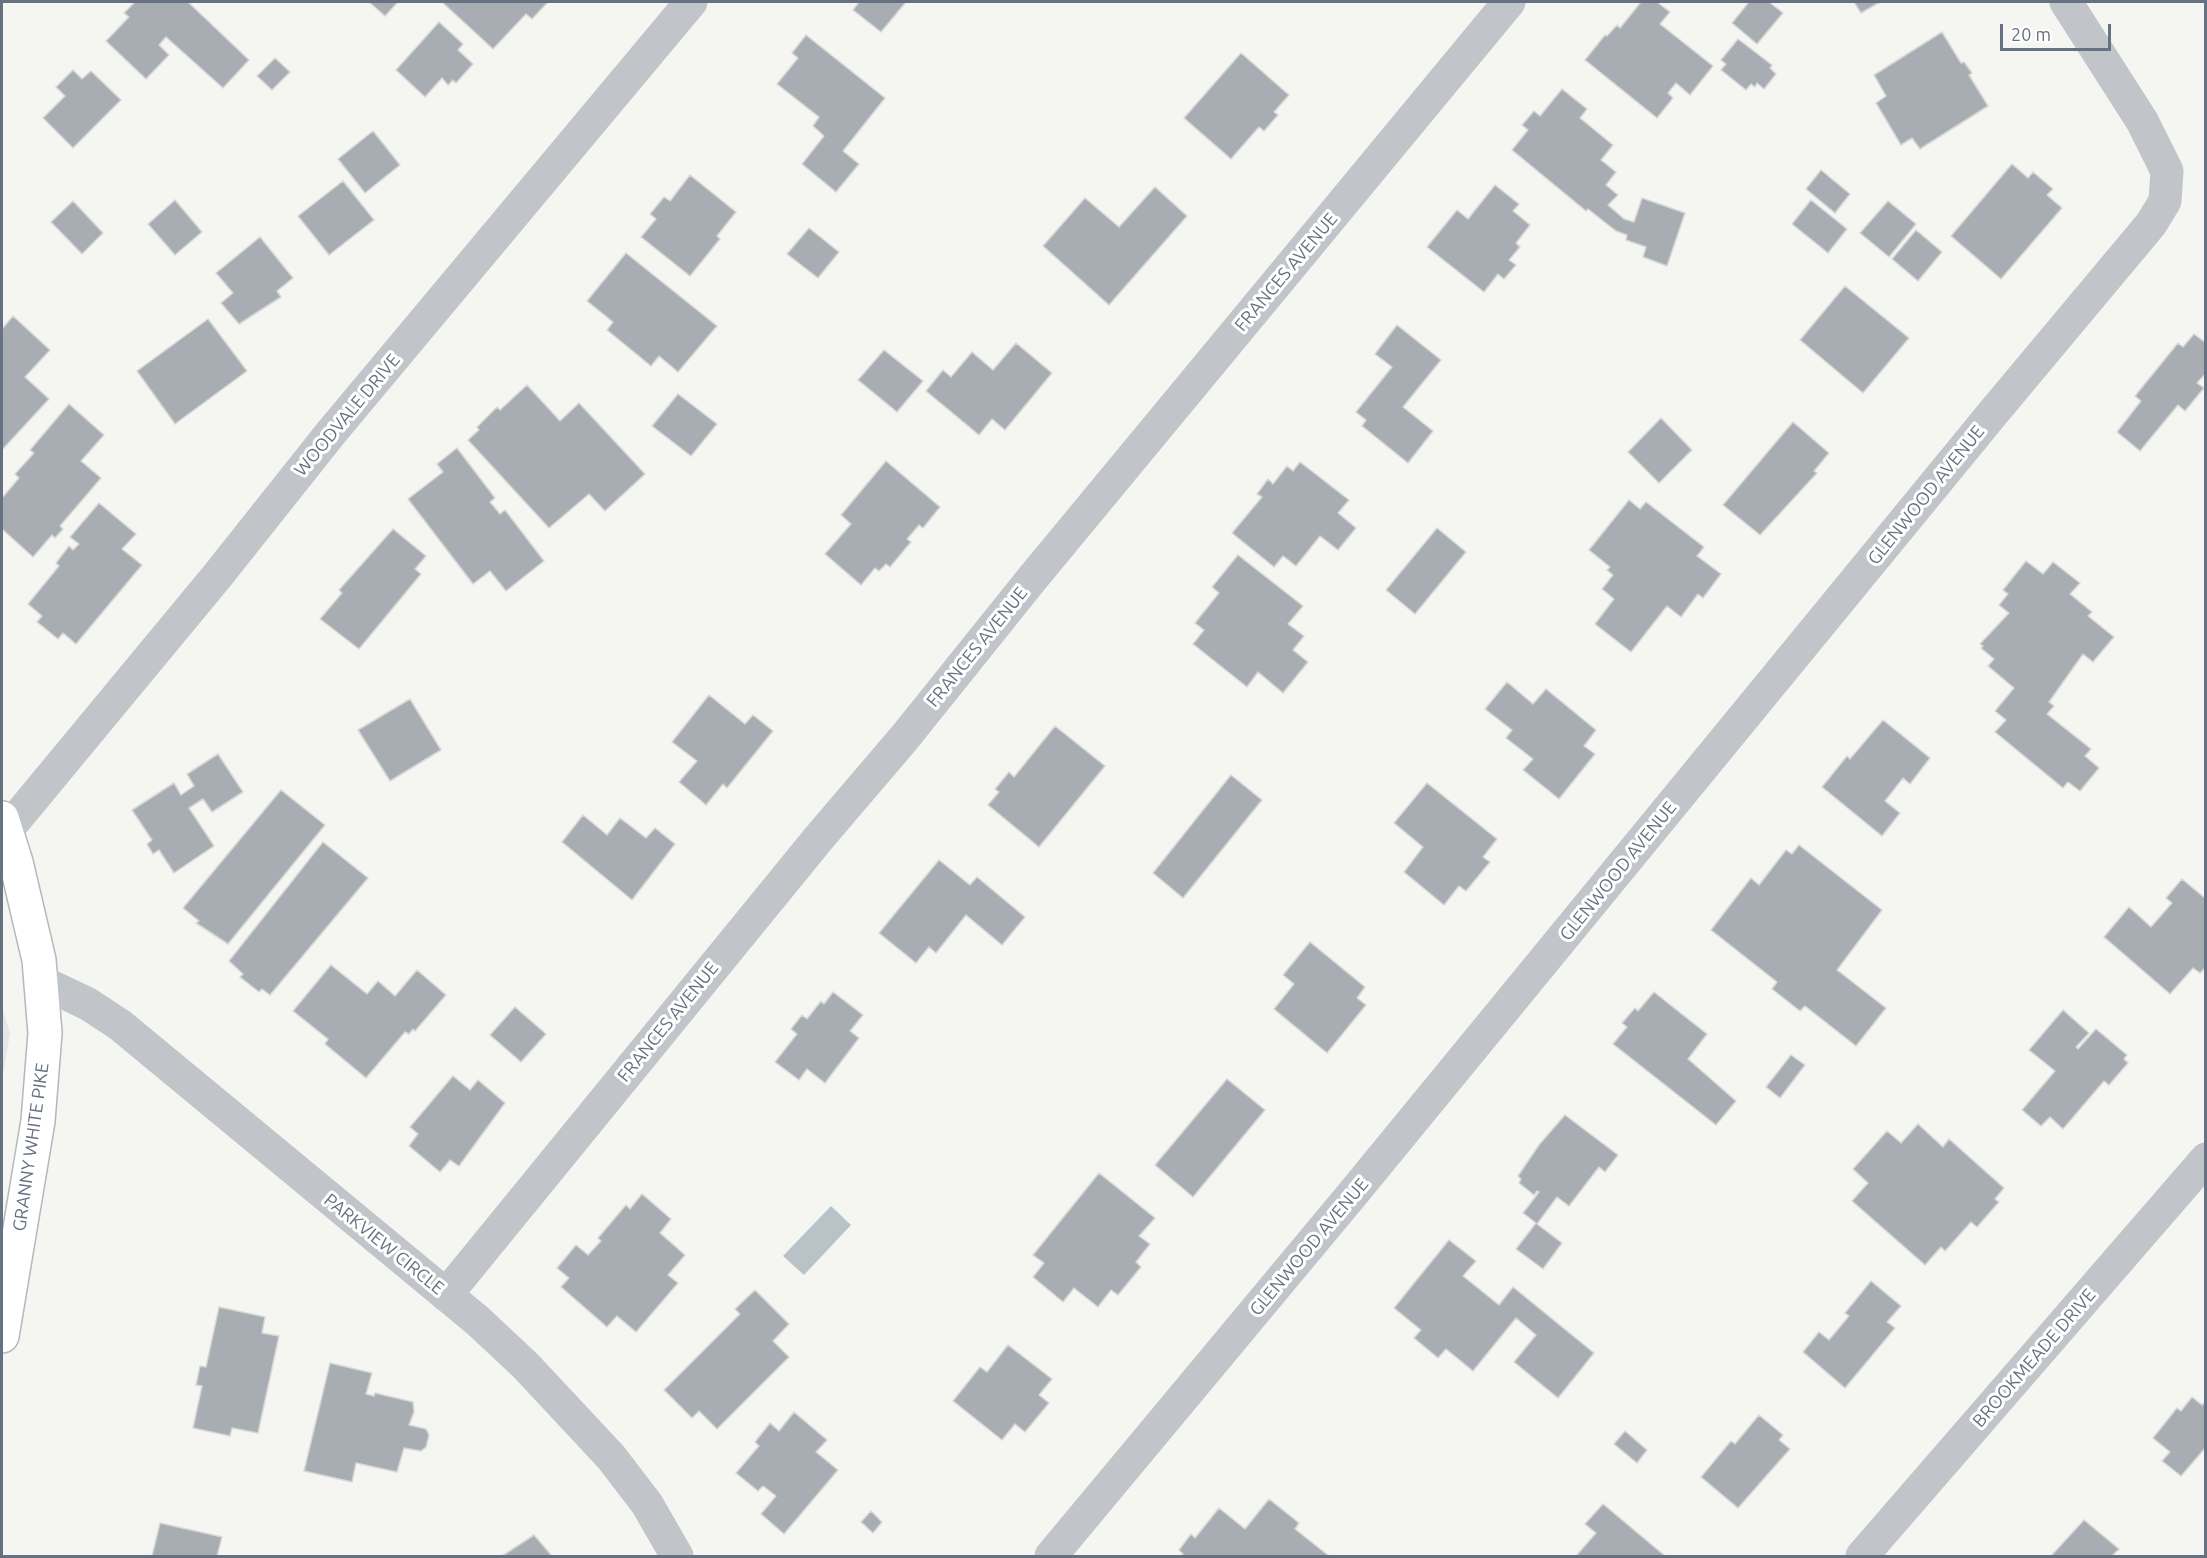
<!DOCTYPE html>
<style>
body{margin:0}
#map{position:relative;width:2207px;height:1558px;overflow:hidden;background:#f5f6f2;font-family:Ubuntu,sans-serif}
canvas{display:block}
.frame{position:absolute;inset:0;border:3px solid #667181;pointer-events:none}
.scale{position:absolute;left:2000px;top:24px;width:111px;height:27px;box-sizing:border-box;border:3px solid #667181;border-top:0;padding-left:8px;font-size:18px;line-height:21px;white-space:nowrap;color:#667181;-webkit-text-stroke:4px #fff;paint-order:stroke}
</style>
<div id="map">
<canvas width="2207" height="1558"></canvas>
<div class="frame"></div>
<div class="scale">20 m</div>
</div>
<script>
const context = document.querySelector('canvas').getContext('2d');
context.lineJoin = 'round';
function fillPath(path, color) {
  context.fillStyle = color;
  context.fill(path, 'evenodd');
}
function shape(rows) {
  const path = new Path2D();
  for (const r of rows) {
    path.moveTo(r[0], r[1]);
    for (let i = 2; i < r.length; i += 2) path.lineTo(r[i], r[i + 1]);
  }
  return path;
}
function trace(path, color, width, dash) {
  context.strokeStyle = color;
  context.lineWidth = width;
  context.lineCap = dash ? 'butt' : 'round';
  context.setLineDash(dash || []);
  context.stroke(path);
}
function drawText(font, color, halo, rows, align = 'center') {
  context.font = font + ' Ubuntu,sans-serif';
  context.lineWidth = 6;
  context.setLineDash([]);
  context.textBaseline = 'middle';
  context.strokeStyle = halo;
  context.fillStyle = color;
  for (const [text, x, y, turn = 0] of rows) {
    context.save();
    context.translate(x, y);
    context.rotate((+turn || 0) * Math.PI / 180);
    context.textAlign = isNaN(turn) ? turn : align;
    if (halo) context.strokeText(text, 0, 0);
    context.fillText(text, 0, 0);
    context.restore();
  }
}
fillPath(shape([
 [2,1007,10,1033,2,1080]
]), '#e6e6e6');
fillPath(shape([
 [831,1206,851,1225,804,1275,783,1256]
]), '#b9c2c7');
const building = shape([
 [135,2,188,2,249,60,223,88,166,37,159,45,169,55,146,79,106,41,129,17,124,13,135,2],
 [369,2,398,2,385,16,369,2],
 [442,2,548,2,532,19,526,14,493,49,442,2],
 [859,2,906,2,881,32,853,10,859,2],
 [1641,2,1657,2,1670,12,1660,24,1713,66,1690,95,1676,83,1668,93,1673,98,1657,118,1585,60,1605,35,1607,36,1617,25,1620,28,1641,2],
 [1749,2,1769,2,1783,13,1757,44,1732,23,1749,2],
 [1854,2,1880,2,1861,13,1854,2],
 [439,22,463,44,458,50,473,64,456,83,453,80,448,85,442,78,425,97,396,70,439,22],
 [1942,32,1961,63,1964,62,1972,73,1969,75,1988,106,1920,149,1912,138,1901,145,1876,103,1886,96,1874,75,1942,32],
 [806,35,885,98,843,151,859,164,836,192,802,164,824,136,813,126,819,117,777,84,798,58,792,53,806,35],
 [1738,39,1772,65,1770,68,1776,74,1764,89,1757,83,1755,87,1751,84,1746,90,1721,70,1726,64,1721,60,1738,39],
 [1241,53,1289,95,1274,112,1278,115,1264,131,1259,127,1231,159,1184,118,1241,53],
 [275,58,290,72,272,90,257,76,275,58],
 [73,70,82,79,91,71,121,100,73,148,43,118,65,96,56,87,73,70],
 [1562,89,1587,109,1580,118,1613,145,1601,160,1616,172,1606,185,1618,195,1608,205,1624,219,1634,222,1642,198,1685,213,1667,266,1643,257,1646,247,1626,240,1627,235,1616,231,1588,209,1586,211,1512,150,1528,130,1522,125,1534,111,1540,116,1562,89],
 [373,131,400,165,365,193,338,159,373,131],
 [2012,164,2028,178,2033,172,2053,189,2047,195,2062,208,2001,279,1951,236,2012,164],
 [1821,170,1850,194,1835,213,1806,189,1821,170],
 [690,175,736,212,717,236,720,239,690,276,641,237,656,219,650,214,664,197,670,201,690,175],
 [343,181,374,220,329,255,298,216,343,181],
 [1495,185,1519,204,1513,211,1530,225,1516,243,1520,247,1509,260,1516,265,1504,279,1498,274,1484,292,1427,247,1457,210,1468,219,1495,185],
 [1155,187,1187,216,1109,305,1043,246,1085,198,1119,227,1155,187],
 [175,200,202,232,175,255,148,224,175,200],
 [1811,200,1847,229,1828,253,1792,224,1811,200],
 [73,201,103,233,82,254,51,222,73,201],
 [1888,201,1916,224,1889,257,1860,233,1888,201],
 [809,228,839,252,818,278,787,254,809,228],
 [1916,230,1942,252,1918,281,1892,259,1916,230],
 [260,237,293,278,277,291,281,297,239,324,221,303,233,293,216,273,260,237],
 [626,253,717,326,678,372,659,356,651,366,607,330,613,322,587,301,626,253],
 [1845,286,1909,338,1863,393,1800,340,1845,286],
 [13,316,50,350,25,377,49,399,2,450,2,329,13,316],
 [208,319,247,371,175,424,137,371,208,319],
 [1397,325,1441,360,1403,407,1433,431,1408,463,1362,426,1366,420,1356,412,1392,367,1375,354,1397,325],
 [2194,334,2206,343,2206,373,2197,383,2204,388,2185,411,2178,405,2140,451,2117,432,2141,401,2135,396,2178,343,2183,347,2194,334],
 [1016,343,1052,373,1005,430,992,419,979,435,926,391,943,370,951,377,972,352,993,370,1016,343],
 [884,350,923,381,897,412,858,380,884,350],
 [527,385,560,421,579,403,645,474,605,511,589,494,549,528,468,440,479,430,477,427,497,407,500,410,527,385],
 [678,394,717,424,691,456,652,426,678,394],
 [69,404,104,435,81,461,101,478,60,526,63,529,55,538,52,535,33,557,2,529,2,498,19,478,15,474,34,453,30,450,69,404],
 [1661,418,1692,450,1659,483,1628,452,1661,418],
 [1793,422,1829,453,1814,471,1817,473,1760,535,1723,505,1793,422],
 [457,448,495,498,490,502,500,514,505,510,544,561,506,591,490,571,473,584,408,499,443,472,437,464,457,448],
 [886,461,940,507,923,528,919,525,907,539,911,542,890,567,886,564,879,571,875,568,861,585,825,554,851,524,841,515,886,461],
 [1300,462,1349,500,1338,513,1356,528,1338,550,1320,536,1296,566,1283,556,1274,567,1232,533,1262,497,1257,494,1268,479,1273,484,1287,466,1293,471,1300,462],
 [1629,500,1640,509,1646,502,1704,547,1697,556,1721,574,1703,598,1698,594,1681,617,1667,606,1631,652,1595,624,1614,599,1602,589,1613,575,1607,570,1610,567,1589,550,1629,500],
 [99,503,136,534,122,549,142,565,76,644,63,633,58,639,37,622,42,616,28,604,59,566,56,563,69,546,73,550,79,544,70,537,99,503],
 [1437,528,1466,552,1415,614,1386,590,1437,528],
 [393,529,426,556,415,569,421,574,359,649,320,619,342,593,339,590,393,529],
 [1238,555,1303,606,1288,624,1304,636,1293,650,1308,662,1283,693,1258,672,1247,687,1193,644,1204,630,1195,623,1219,593,1212,587,1238,555],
 [2026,561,2043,574,2053,562,2080,583,2070,594,2092,612,2088,616,2114,637,2093,662,2083,654,2049,702,2054,706,2047,714,2091,749,2085,756,2099,768,2080,791,2068,782,2063,788,1995,732,2006,720,1995,711,2014,688,1988,666,1994,659,1981,648,1983,646,1980,644,2009,613,1999,605,2008,594,2003,590,2026,561],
 [1507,682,1533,704,1546,689,1596,730,1584,746,1595,754,1559,799,1523,770,1533,759,1506,738,1512,730,1485,709,1507,682],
 [709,695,745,724,753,715,773,731,727,788,723,784,706,805,679,782,697,761,672,742,709,695],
 [410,699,441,750,390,781,358,730,410,699],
 [1883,720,1930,758,1910,784,1903,778,1885,801,1900,813,1882,836,1822,787,1847,756,1850,759,1883,720],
 [1055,726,1105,766,1039,847,988,805,999,792,995,789,1009,772,1014,777,1055,726],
 [218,754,243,792,212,812,203,799,189,808,214,846,174,873,159,850,153,854,147,844,152,840,132,810,174,783,181,795,194,786,187,774,218,754],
 [1231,775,1262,800,1183,898,1153,873,1231,775],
 [1427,783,1497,839,1483,857,1490,862,1466,891,1459,886,1444,905,1404,872,1423,847,1394,823,1427,783],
 [281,790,325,825,228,944,196,923,199,921,183,908,281,790],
 [583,815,607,835,620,818,646,838,655,828,675,844,632,900,562,842,583,815],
 [323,842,368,878,270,995,262,989,259,992,240,977,243,974,229,961,323,842],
 [1799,845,1882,910,1837,970,1886,1008,1856,1046,1805,1006,1800,1011,1772,989,1777,982,1711,930,1751,878,1759,885,1786,850,1792,854,1799,845],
 [939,860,970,885,977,877,1025,917,1002,945,966,915,936,953,929,947,916,963,879,933,939,860],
 [2182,879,2206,899,2206,967,2200,973,2193,968,2170,994,2104,937,2129,907,2151,927,2172,903,2166,898,2182,879],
 [1310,942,1365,987,1357,998,1366,1005,1327,1053,1274,1009,1294,984,1283,975,1310,942],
 [331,965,367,994,378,981,395,996,417,970,446,995,415,1031,413,1029,409,1034,405,1032,366,1078,325,1044,328,1039,293,1011,331,965],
 [833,992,863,1015,850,1031,859,1038,825,1083,807,1069,799,1080,775,1062,797,1034,791,1029,802,1015,807,1019,821,1001,824,1004,833,992],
 [1654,992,1707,1034,1688,1059,1736,1101,1716,1125,1613,1044,1627,1027,1622,1023,1635,1008,1638,1011,1654,992],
 [515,1007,546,1034,521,1062,490,1035,515,1007],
 [2063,1010,2089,1033,2076,1047,2078,1049,2096,1029,2127,1055,2124,1059,2128,1063,2109,1085,2104,1081,2063,1129,2050,1117,2041,1126,2022,1110,2055,1071,2029,1050,2063,1010],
 [1791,1055,1805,1065,1780,1098,1766,1087,1791,1055],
 [453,1076,470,1090,478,1080,505,1103,459,1166,450,1160,440,1172,409,1146,418,1134,410,1127,453,1076],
 [1227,1079,1265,1110,1193,1197,1155,1165,1227,1079],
 [1565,1115,1618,1155,1605,1172,1599,1167,1569,1206,1557,1197,1537,1224,1562,1243,1543,1269,1516,1249,1536,1223,1523,1213,1539,1192,1537,1191,1534,1195,1519,1183,1521,1179,1518,1176,1539,1145,1565,1115],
 [1918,1124,1943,1147,1949,1139,2004,1188,1995,1199,1999,1202,1977,1227,1971,1222,1945,1251,1941,1247,1925,1265,1852,1201,1868,1183,1853,1169,1887,1131,1901,1143,1918,1124],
 [1099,1173,1155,1218,1139,1236,1150,1244,1136,1262,1141,1267,1118,1295,1111,1290,1098,1307,1074,1288,1063,1302,1033,1277,1044,1263,1033,1255,1099,1173],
 [642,1194,671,1219,660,1233,685,1255,668,1275,678,1283,636,1332,617,1316,607,1327,561,1287,569,1278,557,1268,576,1245,588,1255,601,1241,598,1238,626,1205,630,1209,642,1194],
 [1449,1240,1476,1261,1463,1276,1499,1305,1513,1287,1594,1353,1558,1398,1514,1362,1536,1335,1516,1318,1473,1371,1446,1349,1438,1358,1414,1338,1421,1330,1394,1308,1449,1240],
 [1871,1281,1901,1306,1887,1322,1895,1328,1845,1388,1803,1352,1819,1332,1829,1340,1849,1316,1845,1313,1871,1281],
 [755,1290,789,1324,773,1341,789,1357,717,1429,699,1411,692,1418,664,1390,740,1314,735,1309,755,1290],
 [219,1307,265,1317,262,1333,279,1336,258,1433,232,1428,230,1436,193,1428,202,1386,196,1385,200,1366,206,1367,219,1307],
 [1008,1345,1052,1379,1039,1395,1049,1403,1025,1432,1015,1424,1002,1440,953,1401,980,1367,987,1372,1008,1345],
 [330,1363,372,1373,366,1394,374,1396,375,1393,413,1402,414,1412,409,1425,426,1429,429,1435,426,1447,421,1451,404,1448,397,1472,356,1463,352,1482,304,1471,330,1363],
 [2192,1397,2202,1405,2206,1401,2206,1447,2181,1476,2162,1461,2170,1452,2153,1438,2177,1408,2181,1411,2192,1397],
 [794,1412,827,1440,816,1452,838,1470,784,1534,761,1514,776,1496,763,1486,758,1491,736,1473,759,1446,755,1442,770,1423,779,1431,794,1412],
 [1759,1415,1783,1435,1779,1440,1790,1449,1738,1508,1701,1477,1731,1441,1735,1444,1759,1415],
 [1625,1431,1647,1450,1637,1463,1614,1444,1625,1431],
 [1269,1499,1299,1523,1295,1529,1329,1556,1181,1556,1183,1554,1179,1550,1191,1534,1195,1538,1219,1508,1245,1529,1269,1499],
 [1603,1504,1665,1556,1576,1556,1596,1533,1585,1524,1603,1504],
 [871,1511,882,1522,873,1533,861,1522,871,1511],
 [2084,1520,2119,1549,2112,1556,2051,1556,2084,1520],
 [160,1523,222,1537,217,1556,152,1556,160,1523],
 [534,1535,552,1556,502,1556,534,1535]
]);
fillPath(building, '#a8adb4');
trace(building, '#d7d7d5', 1.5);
const major = shape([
 [2,818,16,862,39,960,45,1033,38,1121,2,1336]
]);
trace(major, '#b4b7bb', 36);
trace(shape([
 [7,830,218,575,330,434,691,2],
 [42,982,88,1004,120,1025,478,1321,526,1366,611,1457,647,1504,677,1556],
 [446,1295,818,839,905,737,1031,580,1509,2],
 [1051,1556,1355,1191,1993,413,2151,224,2165,201,2167,171,2142,121,2066,2],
 [1862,1556,2206,1159]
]), '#c1c4c8', 33);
trace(major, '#fff', 33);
drawText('18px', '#667181', '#fff', [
 ["FRANCES AVENUE",1286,272,-50],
 ["WOODVALE DRIVE",347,415,-50],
 ["GLENWOOD AVENUE",1926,495,-51],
 ["FRANCES AVENUE",977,647,-51],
 ["GLENWOOD AVENUE",1618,871,-51],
 ["FRANCES AVENUE",668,1022,-51],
 ["GRANNY WHITE PIKE",31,1147,-82],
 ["PARKVIEW CIRCLE",384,1244,39],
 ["GLENWOOD AVENUE",1309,1247,-50],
 ["BROOKMEADE DRIVE",2034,1358,-49]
]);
</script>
